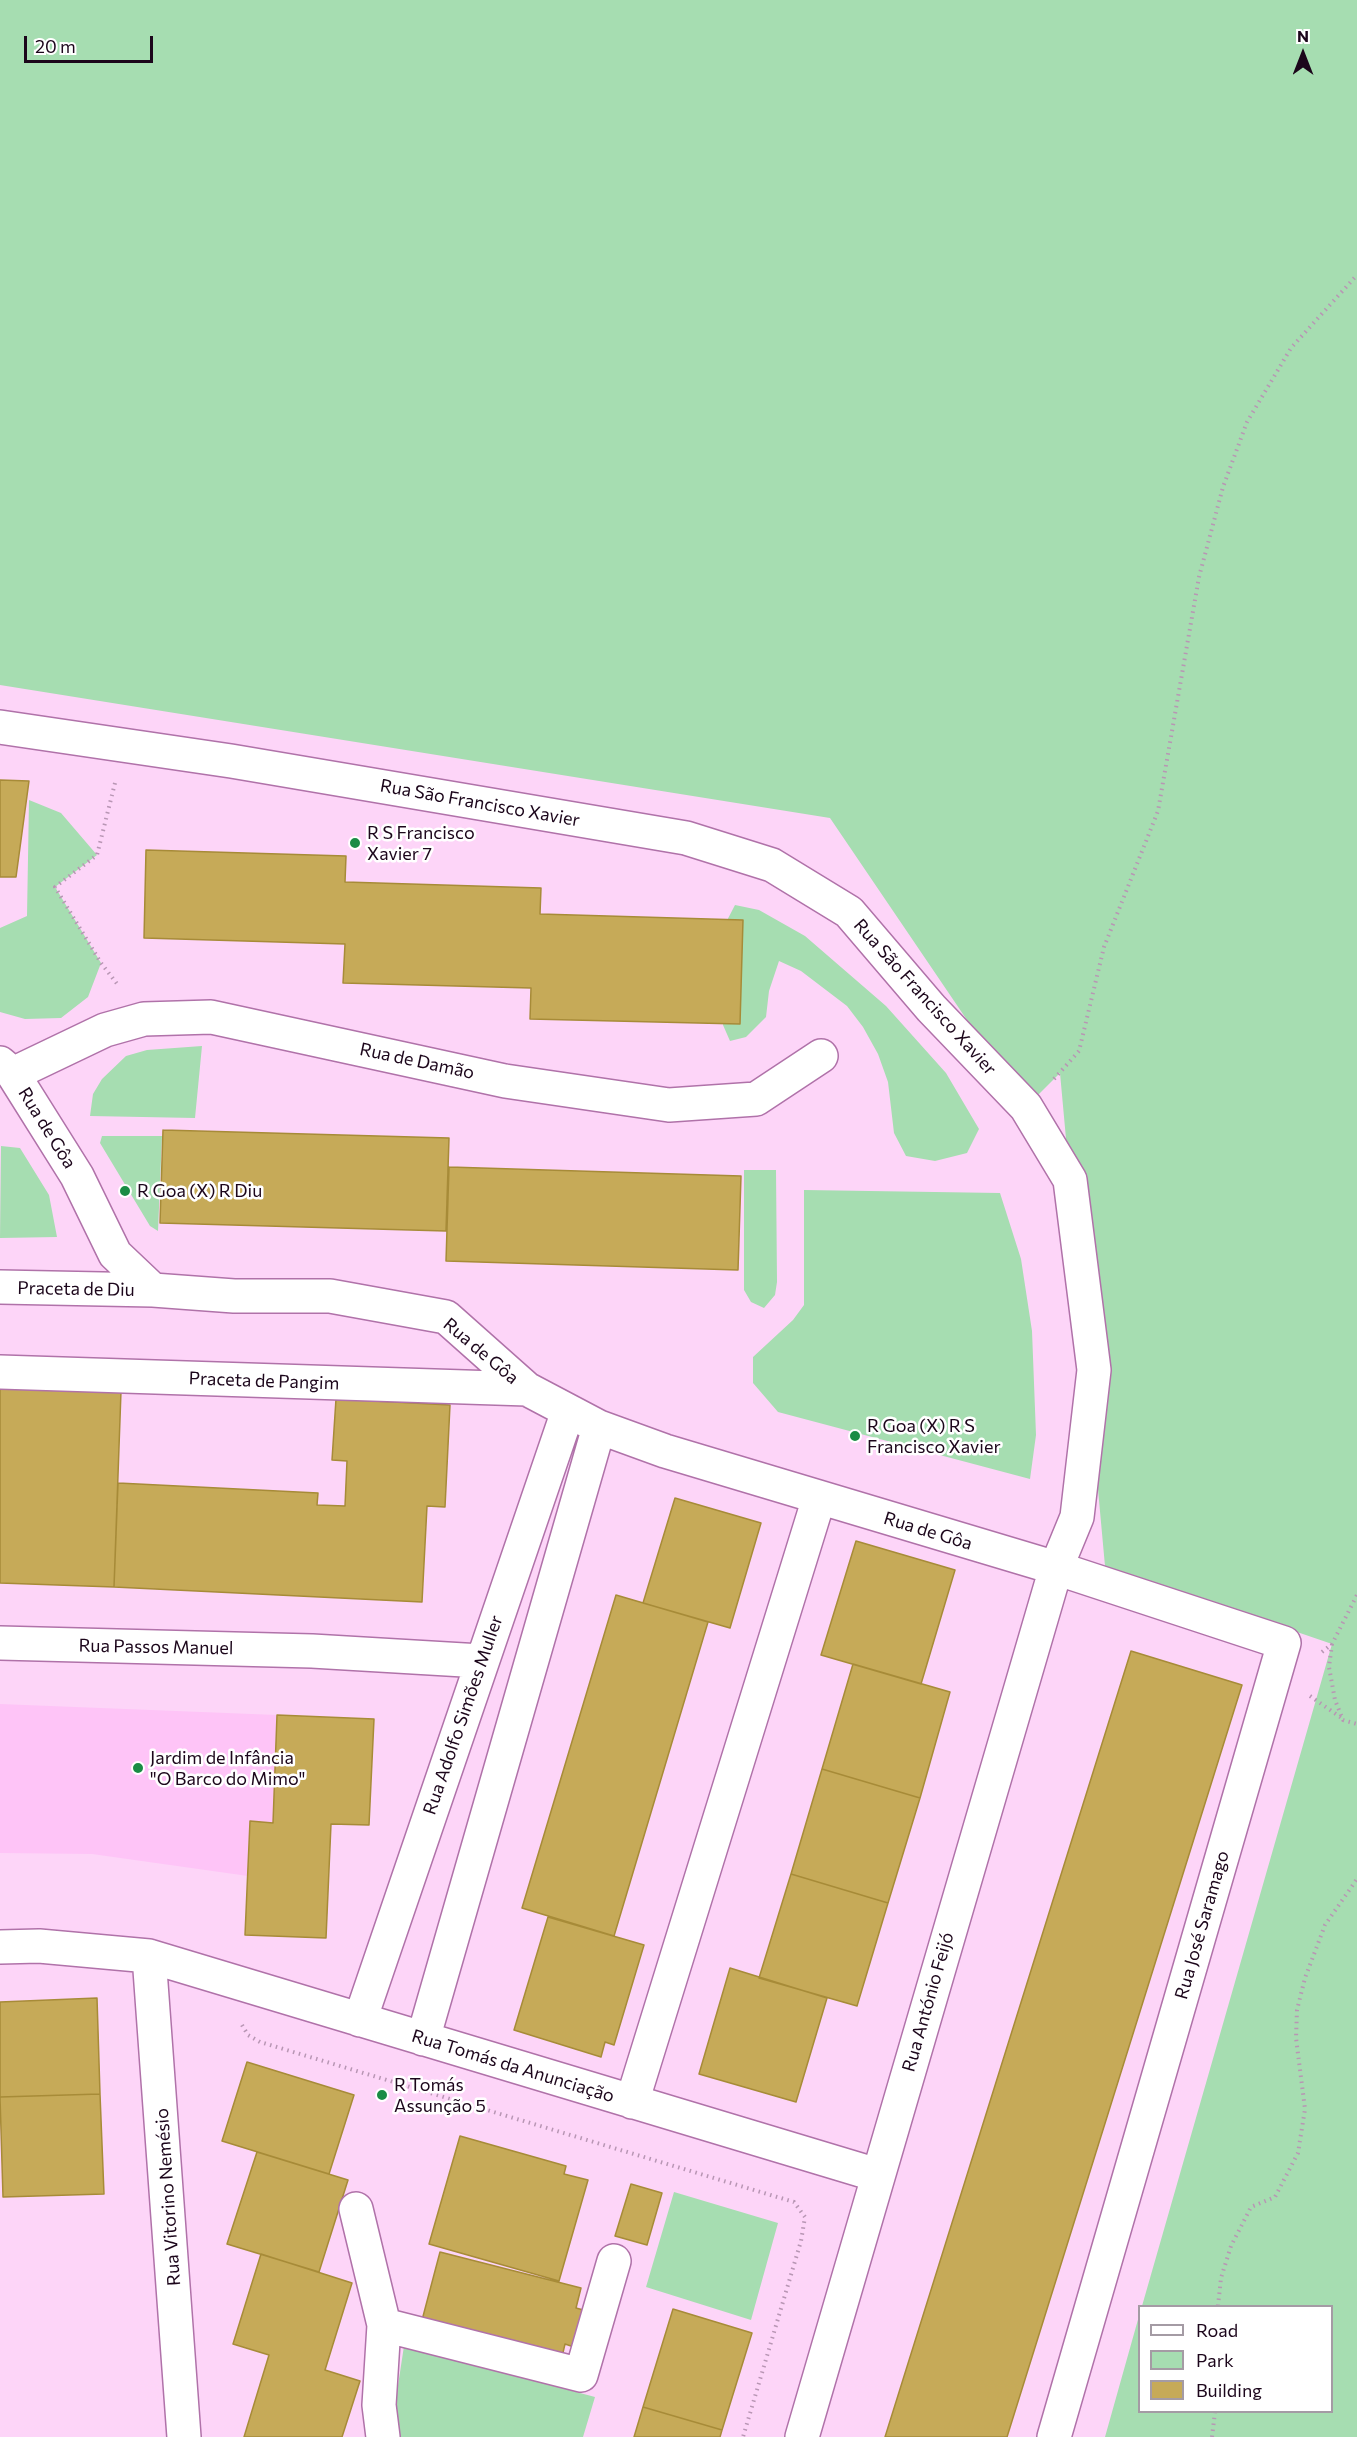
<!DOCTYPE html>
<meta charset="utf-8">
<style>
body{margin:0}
#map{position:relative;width:1357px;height:2437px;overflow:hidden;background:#fdd5f8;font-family:Commissioner,sans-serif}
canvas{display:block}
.legend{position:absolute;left:1138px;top:2305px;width:195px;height:108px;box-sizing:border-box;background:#fff;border:2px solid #a49ba4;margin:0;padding:8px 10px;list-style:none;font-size:18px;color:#1c061b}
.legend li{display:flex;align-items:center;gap:12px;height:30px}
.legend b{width:30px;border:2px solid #a49ba4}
.north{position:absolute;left:1273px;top:24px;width:60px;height:60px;-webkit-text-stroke:4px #fff;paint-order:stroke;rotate:0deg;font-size:16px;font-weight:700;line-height:24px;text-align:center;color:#1c061b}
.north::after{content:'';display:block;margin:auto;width:21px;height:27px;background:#1c061b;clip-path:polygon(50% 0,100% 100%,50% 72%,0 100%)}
.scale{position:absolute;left:24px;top:36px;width:129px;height:27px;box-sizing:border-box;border:3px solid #1c061b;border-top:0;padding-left:8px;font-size:18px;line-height:21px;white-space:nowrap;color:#1c061b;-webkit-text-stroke:4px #fff;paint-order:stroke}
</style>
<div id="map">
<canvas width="1357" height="2437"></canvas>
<ul class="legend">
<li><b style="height:8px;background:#fff"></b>Road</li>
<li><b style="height:16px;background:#a6ddb1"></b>Park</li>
<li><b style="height:16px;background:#c6aa58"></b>Building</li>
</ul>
<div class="north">N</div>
<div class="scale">20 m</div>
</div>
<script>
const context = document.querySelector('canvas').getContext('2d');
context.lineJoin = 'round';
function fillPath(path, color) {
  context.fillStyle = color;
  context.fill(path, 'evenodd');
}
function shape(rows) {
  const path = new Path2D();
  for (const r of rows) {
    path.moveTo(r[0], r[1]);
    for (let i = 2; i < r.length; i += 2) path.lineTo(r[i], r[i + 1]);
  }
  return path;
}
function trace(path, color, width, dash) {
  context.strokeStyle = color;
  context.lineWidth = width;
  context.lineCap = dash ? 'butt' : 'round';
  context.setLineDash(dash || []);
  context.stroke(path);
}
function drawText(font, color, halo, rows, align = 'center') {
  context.font = font + ' Commissioner,sans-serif';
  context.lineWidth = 5;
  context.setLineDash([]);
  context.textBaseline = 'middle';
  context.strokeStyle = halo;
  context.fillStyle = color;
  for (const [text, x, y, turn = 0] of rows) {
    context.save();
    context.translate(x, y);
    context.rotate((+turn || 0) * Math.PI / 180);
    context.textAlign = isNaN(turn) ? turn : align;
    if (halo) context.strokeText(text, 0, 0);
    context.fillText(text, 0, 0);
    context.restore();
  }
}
fillPath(shape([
 [0,1704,277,1715,273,1823,250,1822,248,1876,92,1854,0,1853]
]), '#fec4f7');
fillPath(shape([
 [0,0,1357,0,1357,2437,1105,2437,1139,2316,1140,2412,1332,2412,1332,2306,1142,2306,1332,1644,1105,1566,1060,1073,1026,1107,830,818,0,685],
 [29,800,61,813,97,855,55,887,101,963,88,997,61,1018,25,1019,0,1012,0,928,27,916],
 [735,905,759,910,805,936,886,1006,946,1073,979,1129,967,1153,935,1161,906,1156,894,1133,888,1082,878,1054,863,1027,847,1006,801,971,779,961,769,991,766,1017,746,1037,730,1041,723,1025,720,934],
 [202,1046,195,1118,90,1116,93,1094,102,1079,126,1056,147,1050],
 [102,1136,162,1136,158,1231,150,1226,100,1143],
 [1,1146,20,1148,49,1195,57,1237,0,1238],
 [744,1170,776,1170,777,1282,775,1295,764,1308,751,1302,744,1290],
 [804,1190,1000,1193,1021,1259,1032,1331,1036,1435,1030,1479,778,1412,753,1383,753,1357,793,1320,804,1305],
 [674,2192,778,2223,751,2320,646,2287],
 [404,2346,595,2397,583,2437,399,2437,395,2405]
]), '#a6ddb1');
const building = shape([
 [0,780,29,781,16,877,0,877,0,780],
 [146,850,346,856,345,882,541,888,540,914,743,920,740,1024,530,1019,531,988,343,983,345,944,144,938,146,850],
 [163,1130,449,1138,446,1231,160,1223,163,1130],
 [449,1167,741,1176,738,1270,446,1261,449,1167],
 [0,1386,121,1391,114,1587,0,1583,0,1386],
 [336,1399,450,1405,445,1507,427,1506,422,1602,114,1587,118,1483,318,1493,317,1505,345,1506,347,1461,332,1460,336,1399],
 [675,1498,761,1523,730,1628,643,1603,675,1498],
 [856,1541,955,1570,921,1684,821,1655,856,1541],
 [616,1595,708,1622,614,1936,522,1908,616,1595],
 [1131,1651,1242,1685,1007,2437,885,2437,1131,1651],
 [853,1664,950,1692,920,1798,822,1769,853,1664],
 [277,1715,374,1719,369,1825,331,1824,326,1938,245,1935,250,1821,273,1823,277,1715],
 [822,1769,920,1798,888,1903,791,1874,822,1769],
 [791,1874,888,1903,857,2006,759,1978,791,1874],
 [548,1917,644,1945,614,2045,605,2042,601,2057,514,2030,548,1917],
 [730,1968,827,1998,796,2102,699,2074,730,1968],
 [97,1998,100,2094,0,2097,0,2002,97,1998],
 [247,2062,354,2095,329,2174,222,2141,247,2062],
 [100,2094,104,2194,3,2197,0,2097,100,2094],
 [460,2136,566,2166,564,2174,588,2180,559,2281,429,2244,460,2136],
 [257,2152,348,2180,319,2272,227,2244,257,2152],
 [631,2184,662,2193,647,2245,615,2236,631,2184],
 [440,2252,581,2288,576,2308,587,2311,577,2348,565,2344,561,2361,421,2324,440,2252],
 [261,2254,352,2283,325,2370,360,2381,342,2437,244,2437,269,2355,233,2344,261,2254],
 [673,2309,752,2333,722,2430,643,2407,673,2309],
 [643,2407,722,2430,720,2437,634,2437,643,2407]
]);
fillPath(building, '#c6aa58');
trace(building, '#a78b38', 1.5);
const minor = shape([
 [0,727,231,761,686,838,772,865,849,912,931,1008,1026,1107,1070,1180,1094,1370,1077,1517,1056,1568,802,2437],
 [0,1063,13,1074,77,1176,115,1254,153,1290,234,1296,330,1296,446,1317,527,1389,599,1427,665,1451,1056,1568,1284,1643,1054,2437],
 [13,1074,105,1030,144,1019,211,1017,505,1081,669,1105,756,1099,821,1056],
 [0,1287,153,1290],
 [0,1372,527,1389],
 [0,1643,312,1651,481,1661],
 [0,1947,39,1946,149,1956,877,2175],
 [149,1956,184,2437],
 [360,2020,568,1411],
 [423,2039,599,1427],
 [632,2102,819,1498],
 [356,2209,384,2325],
 [383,2437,379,2405,384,2325,581,2375,614,2261]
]);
trace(minor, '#b072a9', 36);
trace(shape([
 [115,783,97,855,55,887,101,963,118,985],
 [1054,1079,1079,1051,1104,947,1158,811,1199,577,1223,487,1247,422,1291,348,1357,275],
 [1332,1644,1329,1667,1335,1700,1343,1720,1357,1724],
 [1322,1652,1332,1644,1357,1595],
 [1310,1696,1343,1719],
 [242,2025,248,2035,260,2042,794,2202,805,2217,801,2241,743,2437],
 [1218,2306,1221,2278,1231,2246,1251,2207,1275,2197,1298,2153,1305,2109,1296,2038,1297,2010,1305,1978,1325,1925,1357,1879],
 [1212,2437,1215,2412]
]), '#b896b4', 4, [1.5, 4.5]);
trace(minor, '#fff', 33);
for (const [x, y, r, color] of [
 [355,843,6,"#1a8c45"],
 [125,1191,6,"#1a8c45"],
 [855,1436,6,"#1a8c45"],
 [138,1768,6,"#1a8c45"],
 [382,2095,6,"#1a8c45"]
]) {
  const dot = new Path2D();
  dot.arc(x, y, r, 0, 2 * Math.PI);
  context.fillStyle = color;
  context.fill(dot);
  trace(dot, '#fff', 2);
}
drawText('18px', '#1c061b', '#fff', [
 ["Rua São Francisco Xavier",480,803,10],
 ["Rua São Francisco Xavier",925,997,48],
 ["Rua de Damão",417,1061,12],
 ["Rua de Gôa",47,1128,58],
 ["Praceta de Diu",76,1289,1],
 ["Rua de Gôa",481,1351,40],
 ["Praceta de Pangim",264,1381,2],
 ["Rua de Gôa",928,1531,17],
 ["Rua Passos Manuel",156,1647,1],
 ["Rua Adolfo Simões Muller",463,1715,-71],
 ["Rua José Saramago",1202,1925,-74],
 ["Rua António Feijó",928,2002,-74],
 ["Rua Tomás da Anunciação",513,2066,17],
 ["Rua Vitorino Nemésio",168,2197,-94]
]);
drawText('18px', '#1c061b', '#fff', [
 ["R S Francisco",367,833],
 ["Xavier 7",367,854],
 ["R Goa (X) R Diu",137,1191],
 ["R Goa (X) R S",867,1426],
 ["Francisco Xavier",867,1447],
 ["Jardim de Infância",150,1758],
 ["\"O Barco do Mimo\"",150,1779],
 ["R Tomás",394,2085],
 ["Assunção 5",394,2106]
], 'left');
</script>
